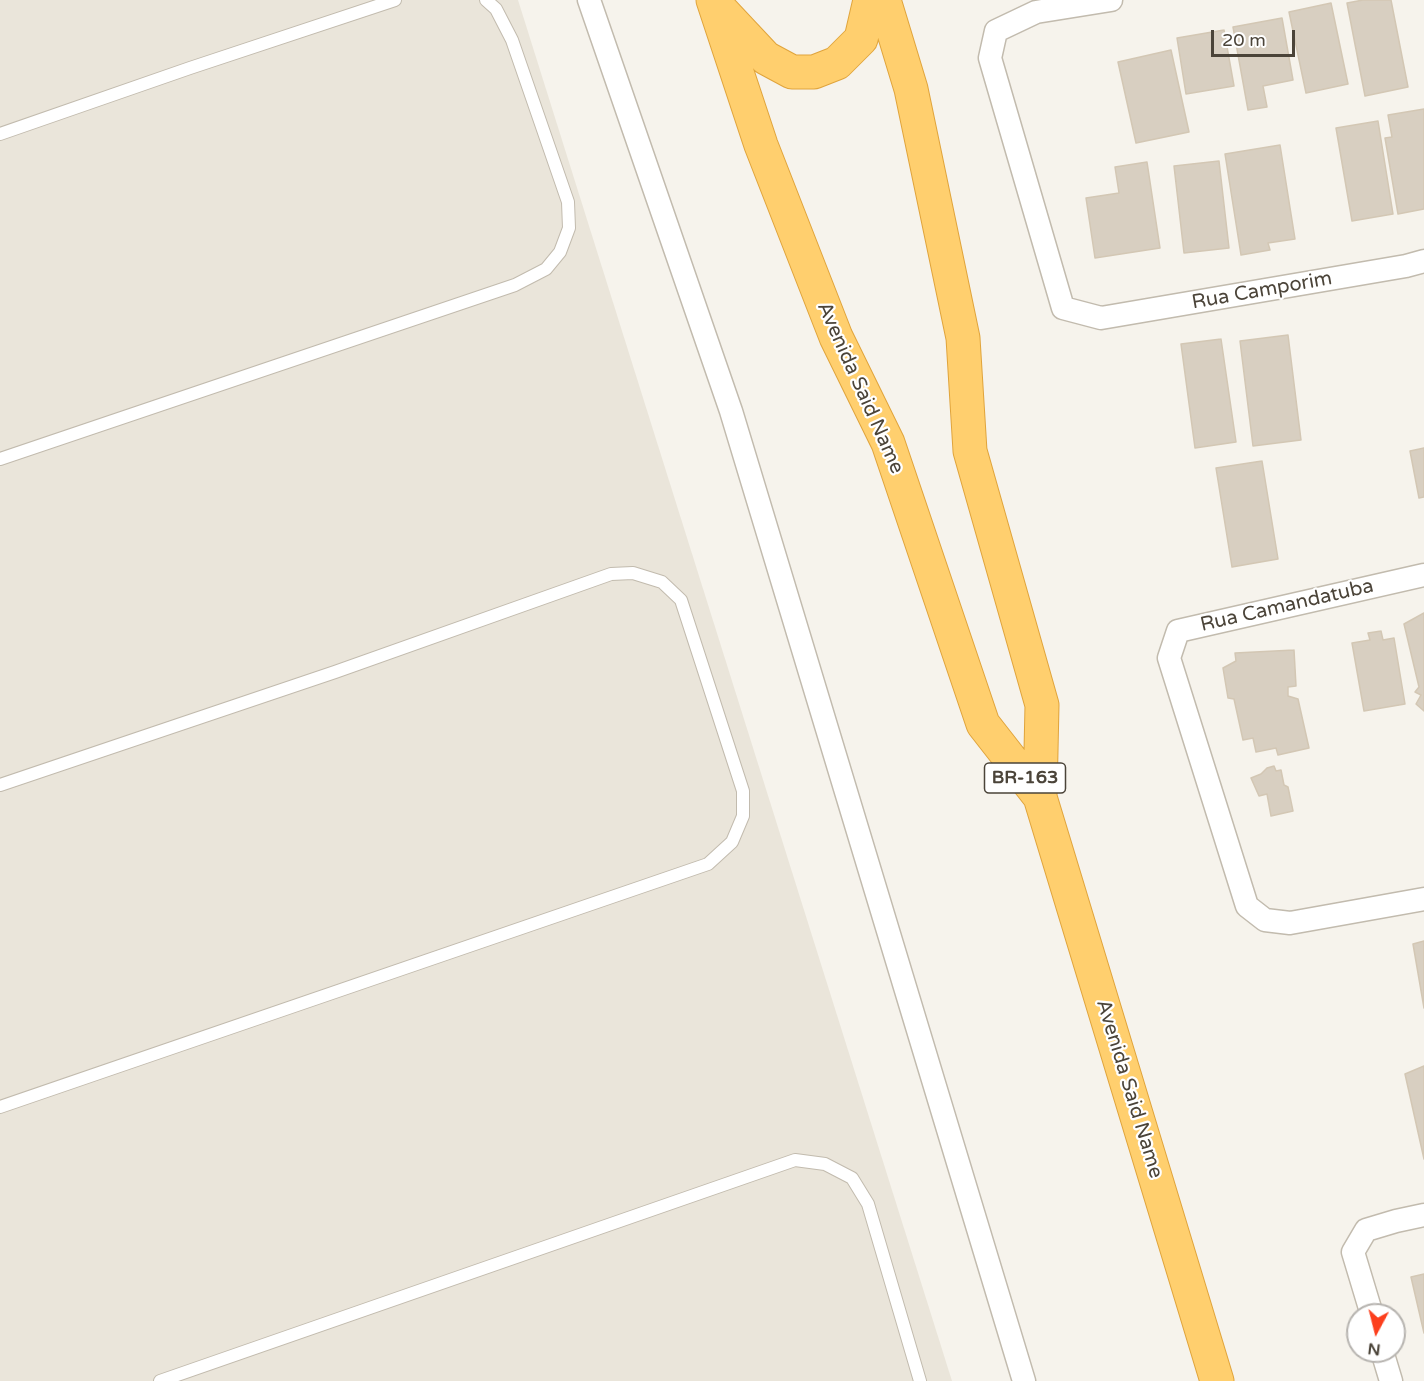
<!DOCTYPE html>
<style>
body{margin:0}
#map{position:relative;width:1424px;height:1381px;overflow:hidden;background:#f6f3ec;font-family:"Varela Round",sans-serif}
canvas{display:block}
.north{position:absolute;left:1346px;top:1303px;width:60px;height:60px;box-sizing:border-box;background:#fff;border:2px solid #b7b4b0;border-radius:50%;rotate:187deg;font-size:16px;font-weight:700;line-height:24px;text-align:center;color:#4b4439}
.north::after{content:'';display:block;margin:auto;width:21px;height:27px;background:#fc3f1d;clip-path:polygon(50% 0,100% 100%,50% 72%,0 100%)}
.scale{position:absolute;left:1211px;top:30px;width:84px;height:27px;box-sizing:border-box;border:3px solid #4b4439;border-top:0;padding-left:8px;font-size:18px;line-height:21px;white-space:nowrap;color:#4b4439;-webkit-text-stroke:4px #fff;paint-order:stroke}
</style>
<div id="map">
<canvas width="1424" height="1381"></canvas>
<div class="north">N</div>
<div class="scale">20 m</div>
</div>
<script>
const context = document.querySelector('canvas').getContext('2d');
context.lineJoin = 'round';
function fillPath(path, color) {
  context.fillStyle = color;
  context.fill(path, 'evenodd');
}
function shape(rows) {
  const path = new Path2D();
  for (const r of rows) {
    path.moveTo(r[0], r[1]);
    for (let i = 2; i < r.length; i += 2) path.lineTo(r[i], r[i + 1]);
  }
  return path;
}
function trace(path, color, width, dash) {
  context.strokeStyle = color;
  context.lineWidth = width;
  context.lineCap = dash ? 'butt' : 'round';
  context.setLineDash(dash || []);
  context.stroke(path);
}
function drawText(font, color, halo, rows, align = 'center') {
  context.font = font + ' "Varela Round",sans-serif';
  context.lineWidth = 4.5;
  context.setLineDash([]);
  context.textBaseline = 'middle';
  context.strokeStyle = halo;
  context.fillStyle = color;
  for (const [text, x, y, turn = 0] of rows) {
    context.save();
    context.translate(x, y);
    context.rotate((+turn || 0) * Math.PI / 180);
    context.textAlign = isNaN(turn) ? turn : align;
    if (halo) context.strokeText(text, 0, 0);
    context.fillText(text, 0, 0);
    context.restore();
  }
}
fillPath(shape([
 [0,0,518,0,952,1381,0,1381]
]), '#eae5da');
const building = shape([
 [1363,0,1391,0,1408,87,1365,96,1347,3,1363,0],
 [1331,3,1348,84,1306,93,1289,12,1331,3],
 [1282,18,1293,80,1263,86,1267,107,1248,110,1233,27,1282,18],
 [1224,30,1234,86,1186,94,1177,38,1224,30],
 [1171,50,1189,132,1136,143,1118,62,1171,50],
 [1424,109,1424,209,1398,214,1385,138,1392,137,1388,115,1424,109],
 [1378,121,1393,214,1352,221,1336,128,1378,121],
 [1280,145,1295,239,1268,243,1270,250,1241,255,1225,154,1280,145],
 [1219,161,1229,248,1184,253,1174,166,1219,161],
 [1147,162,1160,248,1095,258,1086,198,1119,193,1115,167,1147,162],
 [1288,335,1301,440,1253,446,1240,341,1288,335],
 [1221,339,1236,442,1195,448,1181,344,1221,339],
 [1424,448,1424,497,1419,498,1410,451,1424,448],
 [1262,461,1278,559,1232,567,1216,468,1262,461],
 [1424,613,1424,711,1416,704,1421,695,1415,692,1419,687,1404,624,1424,613],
 [1381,631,1383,640,1394,638,1405,704,1364,711,1352,643,1370,640,1368,633,1381,631],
 [1294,650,1296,686,1288,687,1288,696,1298,699,1309,748,1278,755,1276,748,1256,752,1253,738,1243,740,1234,699,1228,698,1223,668,1236,661,1235,653,1294,650],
 [1274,766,1276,771,1281,770,1284,785,1288,787,1293,811,1271,816,1267,794,1259,796,1251,778,1261,774,1267,768,1274,766],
 [1424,941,1424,1008,1413,944,1424,941],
 [1424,1066,1424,1159,1405,1074,1424,1066],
 [1424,1274,1424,1333,1411,1277,1424,1274]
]);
fillPath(building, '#d8cfc1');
trace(building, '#d3c7b4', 1.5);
const lane = shape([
 [0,134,190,68,395,0],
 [0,459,515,285,546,269,560,252,569,228,568,202,512,40,496,9,486,0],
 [0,785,335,672,611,574,633,573,662,582,681,600,743,791,743,816,732,842,708,864,0,1107],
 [160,1381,795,1160,825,1164,852,1178,868,1204,920,1381]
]);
const street = shape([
 [589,0,731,411,1024,1381],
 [1111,0,1036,12,996,31,990,58,1063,308,1101,318,1406,266,1424,261],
 [1424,575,1178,631,1169,658,1247,906,1265,920,1290,923,1424,899],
 [1372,1315,1353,1252,1366,1230,1396,1221,1424,1215],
 [1382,1351,1391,1381]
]);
const highway = shape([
 [713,0,761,145,836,337,888,443,983,724,1040,797,1042,705,970,451,963,338,911,89,884,0],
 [721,10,766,58,792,72,814,72,837,63,861,39,870,0],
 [1040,797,1217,1381]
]);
trace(lane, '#c2bbae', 14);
trace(street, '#c2bbae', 25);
trace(highway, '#e0a43c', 35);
trace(lane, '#fff', 12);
trace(street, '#fff', 22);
trace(highway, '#ffcf6e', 33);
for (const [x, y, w] of [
 [1025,778,81]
]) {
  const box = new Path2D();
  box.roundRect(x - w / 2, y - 15, w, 30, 4.5);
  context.fillStyle = '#fff';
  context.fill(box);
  trace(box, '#4b4439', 1.5);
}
drawText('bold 18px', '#4b4439', null, [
 ["BR-163",1025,778]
]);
drawText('20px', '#4b4439', '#fff', [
 ["Rua Camporim",1262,291,-10],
 ["Avenida Said Name",860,388,66],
 ["Rua Camandatuba",1287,606,-13],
 ["Avenida Said Name",1129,1089,73]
]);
</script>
